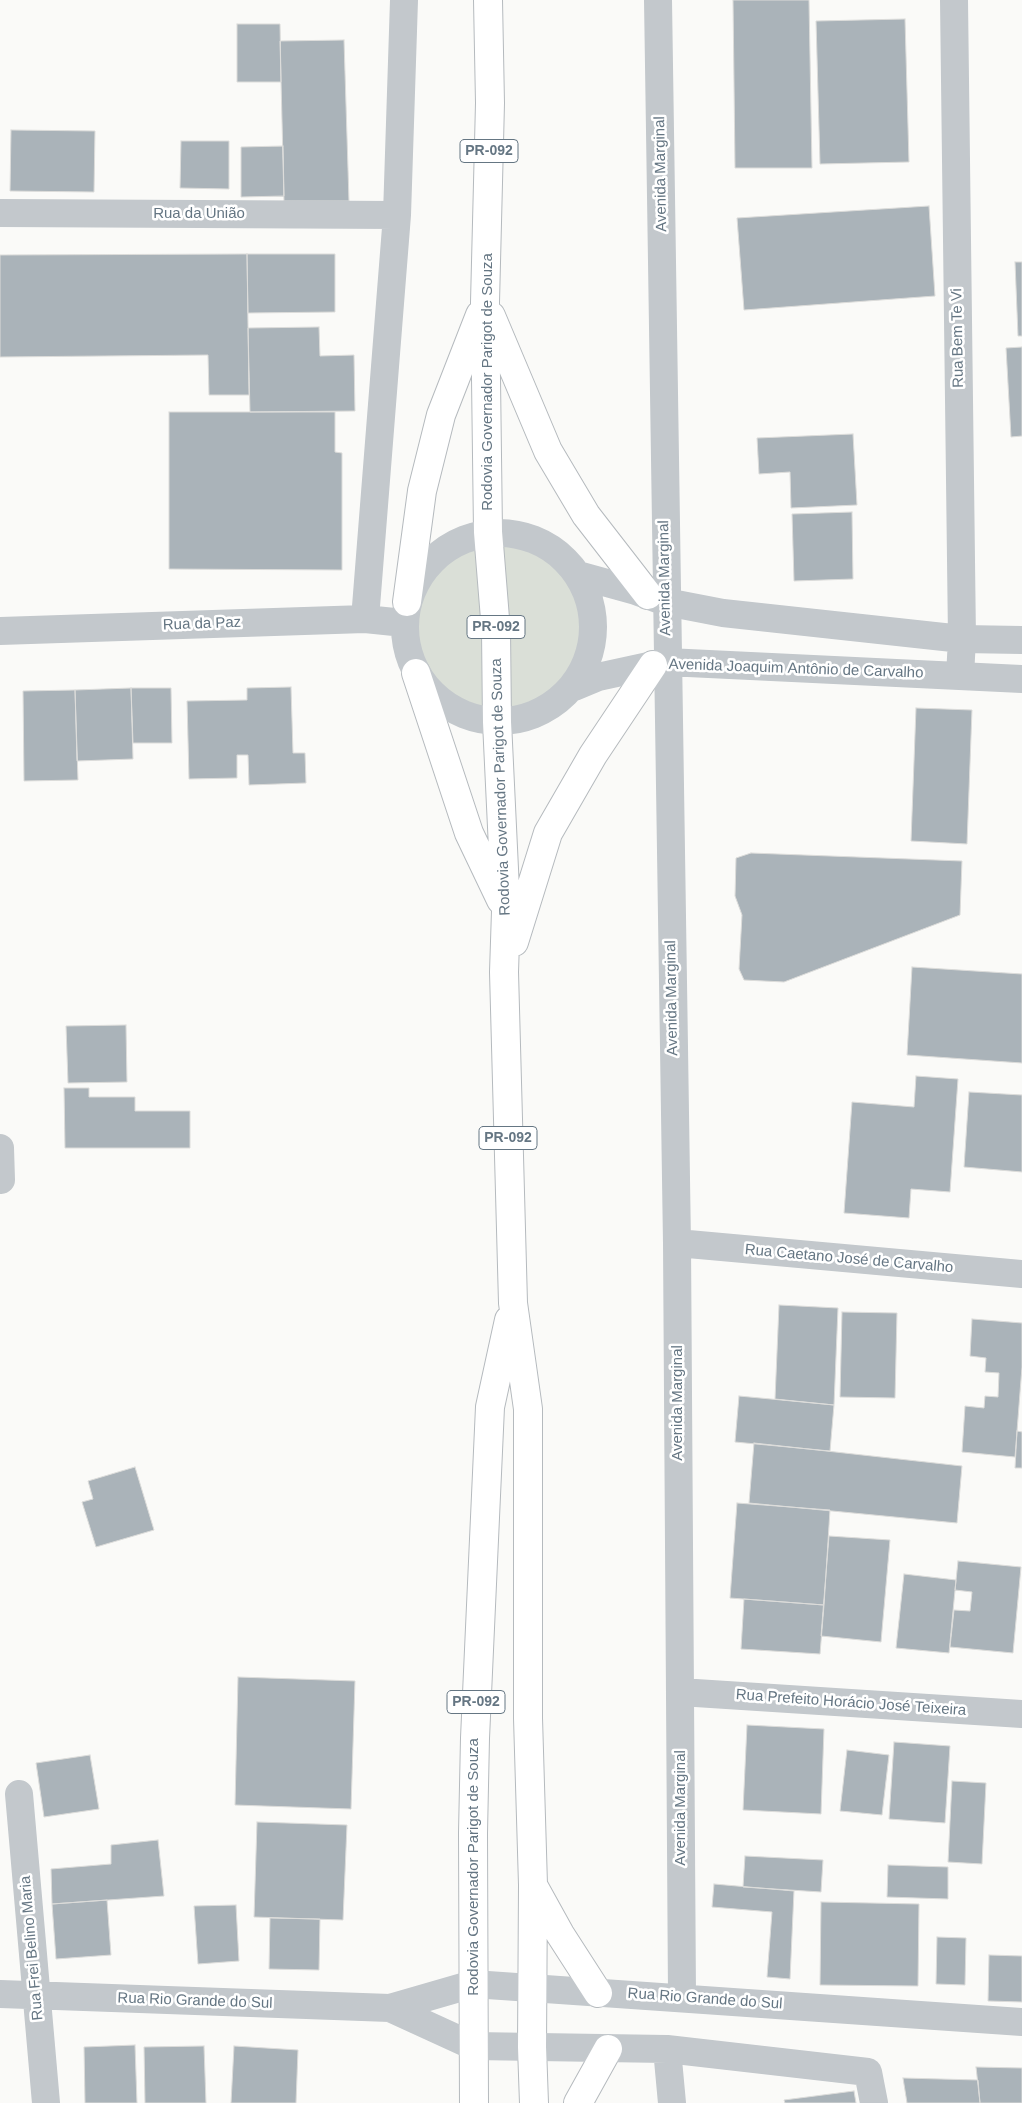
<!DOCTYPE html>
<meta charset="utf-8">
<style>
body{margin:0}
canvas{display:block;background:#fafaf8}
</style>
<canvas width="1022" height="2103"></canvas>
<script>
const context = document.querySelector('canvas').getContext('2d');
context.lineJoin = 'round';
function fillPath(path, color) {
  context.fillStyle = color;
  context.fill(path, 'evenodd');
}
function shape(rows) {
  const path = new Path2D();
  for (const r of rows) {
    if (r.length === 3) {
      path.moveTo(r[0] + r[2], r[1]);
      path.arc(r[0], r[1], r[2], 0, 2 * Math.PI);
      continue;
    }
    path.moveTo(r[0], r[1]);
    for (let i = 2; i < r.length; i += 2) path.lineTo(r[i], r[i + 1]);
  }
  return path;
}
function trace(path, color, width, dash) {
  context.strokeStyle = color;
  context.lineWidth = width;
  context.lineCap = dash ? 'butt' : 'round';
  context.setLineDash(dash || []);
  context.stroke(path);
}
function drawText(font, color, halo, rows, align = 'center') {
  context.font = font + ' Helvetica,sans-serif';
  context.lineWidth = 5;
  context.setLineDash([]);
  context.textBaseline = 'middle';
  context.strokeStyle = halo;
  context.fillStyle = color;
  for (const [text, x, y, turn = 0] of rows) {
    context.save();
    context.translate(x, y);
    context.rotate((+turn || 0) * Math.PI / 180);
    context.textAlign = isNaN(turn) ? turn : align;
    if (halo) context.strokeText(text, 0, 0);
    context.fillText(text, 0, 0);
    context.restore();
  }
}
fillPath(shape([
 [499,627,84]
]), '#dadfd7');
const building = shape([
 [733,0,809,0,812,168,735,168,733,0],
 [905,19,909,162,820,164,816,21,905,19],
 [237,24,280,24,281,82,237,82,237,24],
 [344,40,349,201,284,201,280,41,344,40],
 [11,130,95,131,94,192,10,191,11,130],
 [181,141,229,141,229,189,180,188,181,141],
 [283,146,284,196,241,197,241,147,283,146],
 [929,206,935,296,744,310,737,218,929,206],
 [247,254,335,254,335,312,248,313,247,254],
 [247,254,249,395,209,395,208,355,0,357,0,255,247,254],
 [1015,262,1022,262,1022,336,1018,336,1015,262],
 [319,327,320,356,354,355,355,411,250,412,248,328,319,327],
 [1022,347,1022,436,1011,437,1006,348,1022,347],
 [169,412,335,412,335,452,342,453,342,570,169,569,169,412],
 [853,434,857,505,791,508,790,472,759,474,757,438,853,434],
 [852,512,853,579,794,581,792,514,852,512],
 [291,687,293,753,305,753,306,783,249,785,248,755,237,755,237,778,189,779,187,701,247,700,247,688,291,687],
 [131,688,133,759,77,761,75,690,131,688],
 [131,688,171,688,172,743,133,743,131,688],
 [75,690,78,780,24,781,23,691,75,690],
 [916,708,972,710,967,844,911,841,916,708],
 [751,853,962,861,960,915,784,982,744,980,739,969,742,915,735,896,736,858,751,853],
 [912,967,1022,974,1022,1063,907,1055,912,967],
 [126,1025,127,1082,68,1083,66,1026,126,1025],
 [916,1076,958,1079,950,1192,911,1189,909,1218,844,1213,852,1102,914,1107,916,1076],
 [64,1088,89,1088,89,1097,135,1097,135,1111,190,1111,190,1148,65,1148,64,1088],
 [969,1092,1022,1095,1022,1172,964,1167,969,1092],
 [779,1305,838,1308,834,1405,775,1399,779,1305],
 [842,1312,897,1313,895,1398,840,1397,842,1312],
 [972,1319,1022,1323,1022,1367,1015,1457,962,1452,965,1406,984,1408,985,1396,998,1397,999,1373,985,1372,986,1358,970,1356,972,1319],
 [739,1396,834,1405,830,1451,735,1442,739,1396],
 [1017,1431,1022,1432,1022,1468,1015,1468,1017,1431],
 [754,1443,962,1466,957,1523,749,1503,754,1443],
 [135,1467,154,1530,96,1547,82,1502,93,1499,88,1481,135,1467],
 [737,1503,830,1510,824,1605,730,1598,737,1503],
 [829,1536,890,1540,881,1642,821,1636,829,1536],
 [958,1561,1021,1567,1013,1653,950,1647,954,1610,970,1611,972,1592,955,1590,958,1561],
 [904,1574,956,1580,949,1653,896,1648,904,1574],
 [744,1599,824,1605,820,1654,741,1649,744,1599],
 [238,1677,355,1681,351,1809,235,1805,238,1677],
 [747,1725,824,1729,821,1814,743,1810,747,1725],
 [894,1742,950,1746,945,1823,889,1819,894,1742],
 [847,1750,889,1755,882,1815,840,1811,847,1750],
 [90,1755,99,1809,44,1817,36,1763,90,1755],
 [952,1781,986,1783,982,1864,948,1862,952,1781],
 [257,1822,347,1825,343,1920,254,1917,257,1822],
 [158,1840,164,1896,52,1904,51,1869,111,1864,111,1845,158,1840],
 [745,1856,823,1860,821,1892,743,1887,745,1856],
 [888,1865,948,1867,948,1899,887,1897,888,1865],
 [714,1884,794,1891,790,1979,767,1977,772,1912,712,1907,714,1884],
 [107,1900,111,1955,56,1959,52,1904,107,1900],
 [821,1902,919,1904,918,1986,820,1985,821,1902],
 [236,1905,239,1961,198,1964,194,1906,236,1905],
 [270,1918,320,1919,319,1970,269,1969,270,1918],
 [937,1937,966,1938,965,1985,936,1984,937,1937],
 [989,1955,1022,1956,1022,2002,988,2001,989,1955],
 [135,2045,137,2103,85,2103,84,2047,135,2045],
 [204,2046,206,2103,145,2103,144,2047,204,2046],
 [234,2046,298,2050,296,2103,231,2103,234,2046],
 [976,2067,1022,2068,1022,2103,980,2103,976,2067],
 [903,2078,978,2080,980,2103,907,2103,903,2078],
 [854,2091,856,2103,785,2103,784,2100,854,2091]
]);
fillPath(building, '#aab3b9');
trace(building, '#dcdcda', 1);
const major = shape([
 [488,0,490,103,485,302,488,532,496,631,497,722,506,911,504,972,513,1303,528,1409,528,1718,533,1885,532,2047,534,2103],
 [491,316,548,451,586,515,648,595],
 [407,602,422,491,441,415,480,315],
 [416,673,469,833,501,900],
 [514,942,548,833,593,755,653,665],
 [534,1887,560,1934,598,1993],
 [474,2103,473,1833,475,1738,490,1407,509,1320],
 [578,2103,608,2049]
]);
trace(major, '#b5babe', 30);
trace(shape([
 [658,0,677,1243,682,1997],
 [954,0,962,639,960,676],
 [0,213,397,215],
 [499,627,94],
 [578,575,636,591,666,602,723,613,962,639,1022,640],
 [365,619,397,215,404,0],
 [0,631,365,619,404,623],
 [574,687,598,677,667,662,1022,679],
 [0,1148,1,1180],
 [677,1243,1022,1274],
 [680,1692,1022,1714],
 [19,1794,46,2103],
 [0,1994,390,2008,473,1984,1022,2022],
 [390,2008,473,2046,667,2049,868,2072,874,2103],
 [667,2049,672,2103]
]), '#c3c8cc', 28);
trace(major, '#fff', 28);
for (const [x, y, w] of [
 [489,151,58],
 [496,627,58],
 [508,1138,58],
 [476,1702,58]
]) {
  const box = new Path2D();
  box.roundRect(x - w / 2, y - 11.5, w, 23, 4);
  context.fillStyle = '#fff';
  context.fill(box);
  trace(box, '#657683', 1);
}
drawText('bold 14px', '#657683', null, [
 ["PR-092",489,151],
 ["PR-092",496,627],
 ["PR-092",508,1138],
 ["PR-092",476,1702]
]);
drawText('15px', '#657683', '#fff', [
 ["Avenida Marginal",661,174,-91],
 ["Rua da União",199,214],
 ["Rua Bem Te Vi",958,338,-91],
 ["Rodovia Governador Parigot de Souza",488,382,-90],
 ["Avenida Marginal",665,578,-91],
 ["Rua da Paz",202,624,-2],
 ["Avenida Joaquim Antônio de Carvalho",796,669,2],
 ["Rodovia Governador Parigot de Souza",501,787,-92],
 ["Avenida Marginal",672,998,-91],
 ["Rua Caetano José de Carvalho",849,1259,5],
 ["Avenida Marginal",678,1403,-90],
 ["Rua Prefeito Horácio José Teixeira",851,1703,4],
 ["Avenida Marginal",681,1808,-90],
 ["Rodovia Governador Parigot de Souza",474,1867,-90],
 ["Rua Frei Belino Maria",32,1948,-95],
 ["Rua Rio Grande do Sul",705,1999,4],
 ["Rua Rio Grande do Sul",195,2001,2]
]);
</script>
